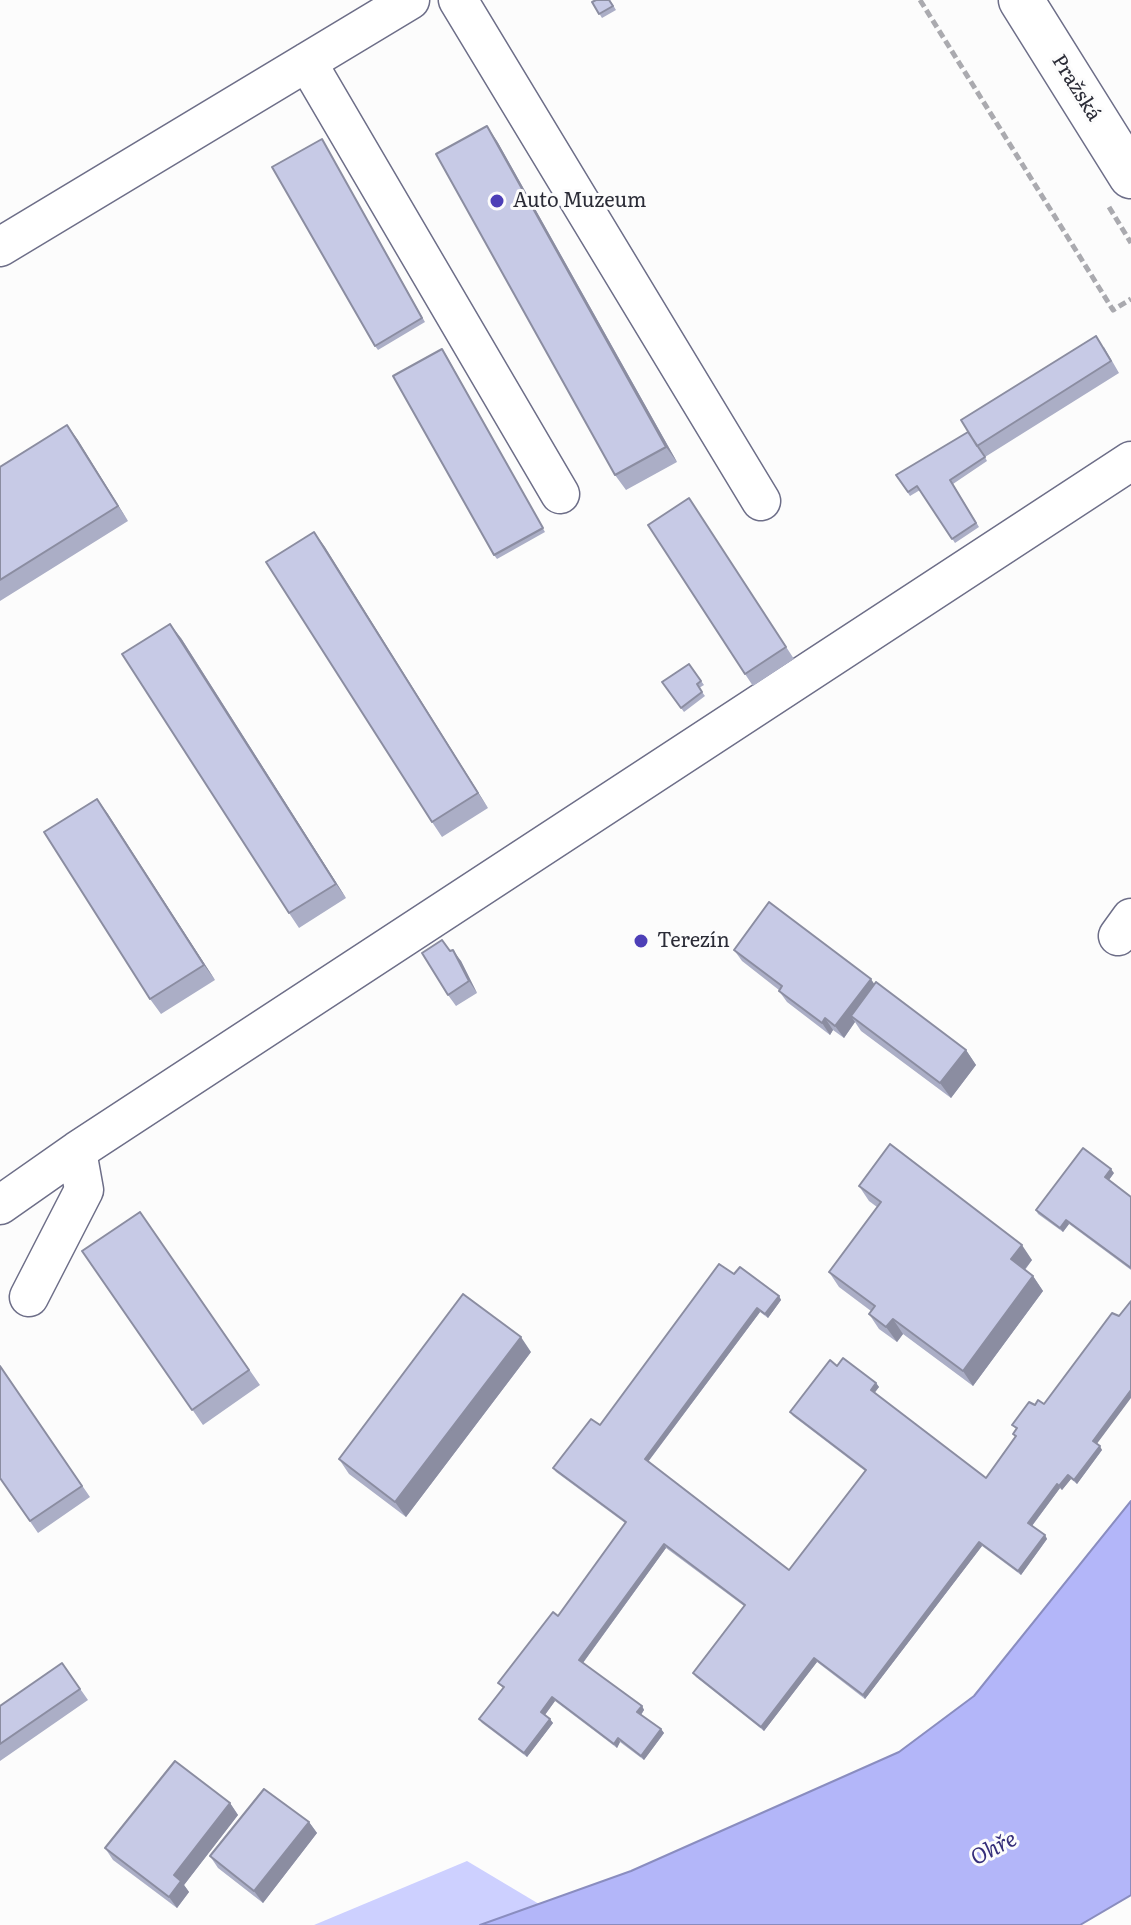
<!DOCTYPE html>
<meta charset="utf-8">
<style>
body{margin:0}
canvas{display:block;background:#fcfcfc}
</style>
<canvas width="1131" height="1925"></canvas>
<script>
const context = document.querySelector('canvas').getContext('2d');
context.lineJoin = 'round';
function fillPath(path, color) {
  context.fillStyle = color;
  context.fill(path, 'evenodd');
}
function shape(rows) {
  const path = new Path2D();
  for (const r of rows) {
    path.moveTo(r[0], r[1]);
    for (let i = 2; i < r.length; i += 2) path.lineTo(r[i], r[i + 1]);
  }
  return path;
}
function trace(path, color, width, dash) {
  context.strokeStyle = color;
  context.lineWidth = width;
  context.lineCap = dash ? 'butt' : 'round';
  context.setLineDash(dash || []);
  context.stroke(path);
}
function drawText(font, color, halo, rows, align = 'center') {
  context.font = font + ' Literata,serif';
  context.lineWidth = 6;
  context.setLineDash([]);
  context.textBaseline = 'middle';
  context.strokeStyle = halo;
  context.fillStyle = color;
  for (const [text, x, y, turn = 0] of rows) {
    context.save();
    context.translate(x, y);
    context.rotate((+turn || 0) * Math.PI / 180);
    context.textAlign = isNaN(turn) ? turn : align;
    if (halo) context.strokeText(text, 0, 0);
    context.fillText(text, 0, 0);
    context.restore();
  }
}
fillPath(shape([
 [467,1861,539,1904,480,1925,314,1925]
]), '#cdd0ff');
const water = shape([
 [1131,1501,1131,1895,1080,1925,480,1925,631,1871,899,1752,974,1696,1131,1501]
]);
fillPath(water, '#b3b6f9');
trace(water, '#8a8dbf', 2);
const minor = shape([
 [458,0,761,501],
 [307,62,560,494],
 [0,247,410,0],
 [1118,936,1131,918],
 [0,1205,77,1151,1131,461],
 [29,1297,84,1190,77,1151]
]);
const major = shape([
 [1021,0,1131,176]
]);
trace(minor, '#6d6e88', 41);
trace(major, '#6d6e88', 47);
trace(shape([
 [920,0,1113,310,1131,299],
 [1109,207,1131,243]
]), '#aaaaaf', 5, [8, 4]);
trace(minor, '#fff', 38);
trace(major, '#fff', 44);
fillPath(shape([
 [610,0,616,10,602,18,592,2],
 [322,139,425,322,378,350,375,346],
 [497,141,677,462,626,490,615,475],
 [1104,347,1119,373,985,457,987,461,953,484,979,527,955,543,920,490,910,496,896,475,968,432],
 [445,353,545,532,497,559,494,555],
 [67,425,128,521,0,601,0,467],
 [689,498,794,659,753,686,745,674],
 [314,532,488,808,442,837,432,822],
 [181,638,346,898,299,928,289,913],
 [689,664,704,685,699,688,705,696,684,712,662,682],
 [97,799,215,980,161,1014,150,999],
 [734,950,874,984,966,1050,976,1065,951,1098,861,1031,855,1022,844,1038,833,1030,830,1035,787,1002,779,991,779,990,742,961],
 [450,951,461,961,477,993,456,1006,448,995],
 [1114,1173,1109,1180,1131,1197,1131,1270,1069,1224,1063,1232,1038,1214,1036,1210],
 [859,1186,1032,1260,1025,1270,1033,1276,1043,1291,973,1386,903,1334,897,1342,879,1329,869,1314,871,1311,839,1287,829,1272,877,1207,869,1201],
 [140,1212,260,1385,203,1425,82,1251],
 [734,1274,779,1296,781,1300,768,1318,760,1312,648,1462,789,1570,865,1471,793,1416,790,1412,837,1366,876,1383,879,1387,874,1393,986,1478,1015,1437,1013,1434,1016,1429,1012,1425,1097,1444,1102,1450,1077,1484,1071,1479,1062,1490,1060,1488,1032,1526,1045,1535,1047,1539,1021,1575,982,1546,865,1699,817,1662,764,1731,696,1677,693,1673,744,1606,666,1548,583,1663,642,1706,644,1710,641,1715,661,1729,664,1733,644,1760,620,1742,617,1748,555,1701,545,1715,553,1723,527,1757,482,1723,479,1719,503,1688,498,1683,558,1616,625,1523,556,1472,553,1468,600,1425],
 [531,1352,406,1517,349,1474,339,1459],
 [0,1366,90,1497,38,1533,0,1478],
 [62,1663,88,1700,0,1761,0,1706],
 [230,1803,238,1815,184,1885,189,1892,177,1908,113,1860,105,1848],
 [309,1822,317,1833,263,1903,218,1868,210,1856]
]), '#abaec6');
fillPath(shape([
 [487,126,497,141,677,462,666,447],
 [67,425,78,440,128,521,118,506],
 [314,532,325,547,488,808,478,793],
 [170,624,181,638,346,898,336,884],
 [97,799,108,814,215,980,204,965],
 [453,950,461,961,477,993,469,981],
 [871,979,879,991,851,1016,855,1022,844,1038,835,1026],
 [825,1018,833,1030,830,1035,822,1023],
 [966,1050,976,1065,951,1098,940,1083],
 [1111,1169,1114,1173,1108,1181,1105,1177],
 [1066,1220,1069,1224,1063,1232,1060,1228],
 [1022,1245,1032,1260,1021,1274,1011,1259],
 [1033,1276,1043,1291,973,1386,963,1371],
 [779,1296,781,1300,768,1318,765,1314],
 [757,1308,760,1312,647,1463,645,1459],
 [893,1319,903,1334,897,1342,886,1327],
 [521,1337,531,1352,406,1517,395,1502],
 [876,1383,879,1387,873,1395,871,1390],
 [1131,1390,1131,1398,1096,1445,1093,1441],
 [1100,1446,1102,1450,1077,1484,1074,1480],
 [1068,1475,1071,1479,1062,1490,1059,1486],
 [1057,1484,1060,1488,1031,1527,1028,1523],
 [1045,1535,1047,1539,1021,1575,1018,1571],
 [979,1542,982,1546,865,1699,863,1695],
 [664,1544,666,1548,582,1664,579,1660],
 [814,1658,817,1662,764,1731,761,1727],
 [552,1697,555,1701,544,1716,541,1712],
 [642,1706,644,1710,640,1716,637,1712],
 [550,1719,553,1723,527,1757,524,1753],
 [661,1729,664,1733,644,1760,641,1756],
 [618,1738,620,1742,617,1748,614,1744],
 [230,1803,238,1815,184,1885,189,1892,177,1908,169,1897,174,1875],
 [309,1822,317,1833,263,1903,254,1891]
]), '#8b8da1');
const building = shape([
 [596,0,609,0,613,6,599,14,592,2,596,0],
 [487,126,666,447,615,475,436,154,487,126],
 [322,139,422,318,375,346,272,167,322,139],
 [1096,336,1111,361,977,446,961,420,1096,336],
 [442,349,543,528,494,555,393,376,442,349],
 [67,425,118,506,0,580,0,467,67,425],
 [968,432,985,457,950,480,976,523,952,539,917,486,908,492,896,475,968,432],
 [689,498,786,647,745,674,648,525,689,498],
 [314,532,478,793,432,822,266,562,314,532],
 [170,624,336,884,289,913,122,654,170,624],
 [689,664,701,681,697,684,702,692,681,708,662,682,689,664],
 [97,799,204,965,150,999,44,832,97,799],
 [769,902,871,979,835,1026,825,1018,822,1023,779,991,782,986,734,950,769,902],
 [442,940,450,951,453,950,469,981,448,995,422,953,442,940],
 [876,982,966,1050,940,1083,851,1016,876,982],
 [890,1144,1022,1245,1011,1259,1033,1276,963,1371,893,1319,886,1327,869,1314,875,1306,829,1272,881,1202,859,1186,890,1144],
 [1083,1148,1111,1169,1105,1177,1131,1197,1131,1268,1066,1220,1060,1228,1036,1210,1083,1148],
 [140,1212,249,1370,192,1410,82,1251,140,1212],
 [719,1264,734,1274,740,1267,779,1296,765,1314,757,1308,645,1459,789,1570,866,1470,790,1412,830,1360,837,1366,843,1358,876,1383,871,1390,986,1478,1016,1436,1013,1434,1017,1428,1012,1425,1029,1402,1035,1405,1038,1400,1044,1404,1112,1313,1119,1316,1131,1301,1131,1390,1093,1441,1100,1446,1074,1480,1068,1475,1059,1486,1057,1484,1028,1523,1045,1535,1018,1571,979,1542,863,1695,814,1658,761,1727,693,1673,745,1605,664,1544,579,1660,642,1706,637,1712,661,1729,641,1756,618,1738,614,1744,552,1697,541,1712,550,1719,524,1753,479,1719,504,1687,498,1683,553,1612,558,1616,626,1522,553,1468,591,1419,600,1425,719,1264],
 [463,1294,521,1337,395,1502,339,1459,463,1294],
 [0,1366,82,1486,30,1521,0,1478,0,1366],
 [62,1663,80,1689,0,1744,0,1706,62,1663],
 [175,1761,230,1803,174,1875,181,1881,169,1897,105,1848,175,1761],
 [264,1789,309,1822,254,1891,210,1856,264,1789]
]);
fillPath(building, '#c7cae6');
trace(building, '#8b8da1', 2);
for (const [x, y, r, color] of [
 [497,201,8,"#4d3fb7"],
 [641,941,8,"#4d3fb7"]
]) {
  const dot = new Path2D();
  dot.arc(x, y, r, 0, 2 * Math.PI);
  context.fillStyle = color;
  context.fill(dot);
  trace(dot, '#fcfcfc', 3);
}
drawText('20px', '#2b2c37', '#fcfcfc', [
 ["Pražská",1076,88,58]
]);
drawText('20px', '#2b2c37', '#fcfcfc', [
 ["Auto Muzeum",513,201],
 ["Terezín",657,941]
], 'left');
drawText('italic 22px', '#352e7a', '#fcfcfc', [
 ["Ohře",994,1849,-27]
]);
</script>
